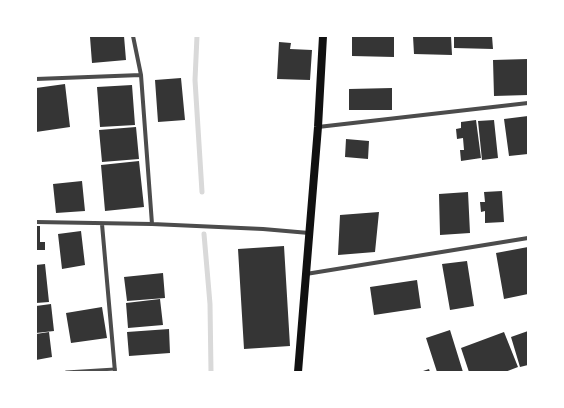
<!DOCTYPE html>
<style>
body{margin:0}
#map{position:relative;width:564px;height:408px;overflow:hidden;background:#fff;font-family:"Titillium Web",sans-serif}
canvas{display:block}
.frame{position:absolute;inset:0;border:37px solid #fff;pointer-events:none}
</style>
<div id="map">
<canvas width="564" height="408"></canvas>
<div class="frame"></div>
</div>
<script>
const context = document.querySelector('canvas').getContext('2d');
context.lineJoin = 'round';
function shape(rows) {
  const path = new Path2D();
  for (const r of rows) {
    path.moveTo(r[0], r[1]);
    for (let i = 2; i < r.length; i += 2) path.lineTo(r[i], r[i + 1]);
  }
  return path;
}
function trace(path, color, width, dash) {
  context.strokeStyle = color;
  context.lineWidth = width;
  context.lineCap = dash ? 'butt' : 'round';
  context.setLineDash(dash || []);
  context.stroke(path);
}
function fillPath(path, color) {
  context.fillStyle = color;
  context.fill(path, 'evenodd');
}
trace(shape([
 [197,36,195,80,202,192],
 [204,234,210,304,211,372]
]), '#d9d9d9', 5);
fillPath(shape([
 [100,36,124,36,126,60,92,63,90,37],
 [352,36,394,36,394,57,352,56],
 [413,36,451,36,452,55,414,54],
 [454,36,492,36,493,49,454,48],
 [279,42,291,43,290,49,312,50,310,80,277,79],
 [528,59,528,95,494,96,493,60],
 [181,78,185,120,158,122,155,80],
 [65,84,70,127,36,132,36,88],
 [132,85,135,125,100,127,97,87],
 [392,88,392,110,349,110,349,89],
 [528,116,528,154,509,156,504,119],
 [476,120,481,158,461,161,460,150,464,150,463,138,457,139,456,129,461,128,461,122],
 [494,120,498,158,482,160,478,121],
 [136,127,139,159,102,162,99,130],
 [346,139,369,141,368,159,345,157],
 [139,161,144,207,105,211,101,165],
 [82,181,85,211,56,213,53,184],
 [502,191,504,222,485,223,485,211,481,212,480,202,485,202,484,192],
 [468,192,470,233,440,235,439,194],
 [379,212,375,252,338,255,340,215],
 [36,226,40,226,40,242,45,242,45,250,36,250],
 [81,231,85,265,62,269,58,234],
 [284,246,290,346,244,349,238,249],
 [528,247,528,294,504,299,496,253],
 [467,261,474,306,450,310,442,264],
 [45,264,49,302,36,303,36,265],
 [163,273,165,298,127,301,124,277],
 [417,280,421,308,374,315,370,287],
 [160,299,163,325,128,328,126,303],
 [51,304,54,331,36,333,36,306],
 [102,307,107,338,71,343,66,313],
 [169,329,170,353,129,356,127,332],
 [450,330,463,372,437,372,426,338],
 [528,331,528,365,520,367,511,337],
 [49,332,52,357,36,360,36,334],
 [504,332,518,367,505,372,469,372,461,348],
 [429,369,430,372,420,372]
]), '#353535');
trace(shape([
 [66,372,115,369]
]), '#4c4c4c', 3);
trace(shape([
 [133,36,141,75,152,224],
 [36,79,141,75],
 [318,127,528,103],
 [36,222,152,224,263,229,309,233],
 [102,224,115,372],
 [306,274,528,238]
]), '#4c4c4c', 4);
trace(shape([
 [298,372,318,127,323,36]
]), '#111', 8);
</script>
